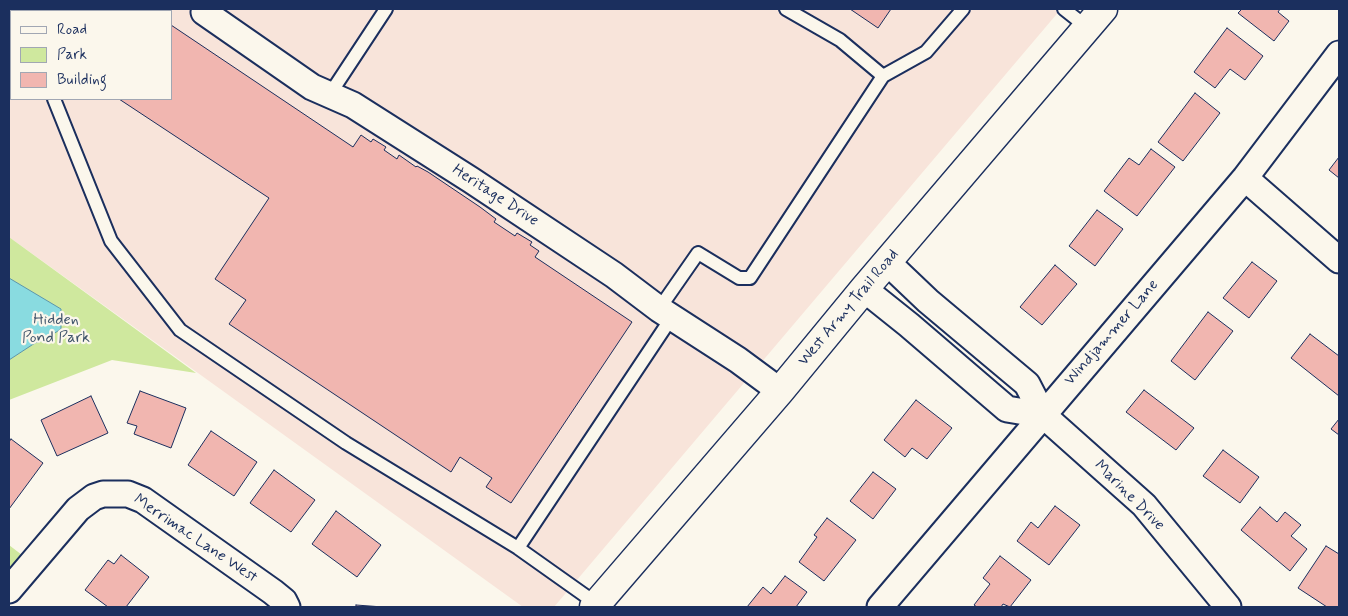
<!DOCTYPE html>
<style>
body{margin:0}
#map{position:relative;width:1348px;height:616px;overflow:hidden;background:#fbf7ec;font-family:Mynerve,sans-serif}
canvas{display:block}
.frame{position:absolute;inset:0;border:10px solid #1b2f5e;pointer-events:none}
.legend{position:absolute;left:10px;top:10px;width:162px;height:90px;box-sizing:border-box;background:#fbf7ec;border:1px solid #a1a7b3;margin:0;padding:6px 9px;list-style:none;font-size:15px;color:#1b2f5e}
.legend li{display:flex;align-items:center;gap:10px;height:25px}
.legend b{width:25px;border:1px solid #a1a7b3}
</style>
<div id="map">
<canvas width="1348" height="616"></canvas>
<div class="frame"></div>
<ul class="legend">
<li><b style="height:6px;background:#fbf7ec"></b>Road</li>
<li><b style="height:14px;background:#cfe89e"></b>Park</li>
<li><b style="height:14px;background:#f1b6b0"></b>Building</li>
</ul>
</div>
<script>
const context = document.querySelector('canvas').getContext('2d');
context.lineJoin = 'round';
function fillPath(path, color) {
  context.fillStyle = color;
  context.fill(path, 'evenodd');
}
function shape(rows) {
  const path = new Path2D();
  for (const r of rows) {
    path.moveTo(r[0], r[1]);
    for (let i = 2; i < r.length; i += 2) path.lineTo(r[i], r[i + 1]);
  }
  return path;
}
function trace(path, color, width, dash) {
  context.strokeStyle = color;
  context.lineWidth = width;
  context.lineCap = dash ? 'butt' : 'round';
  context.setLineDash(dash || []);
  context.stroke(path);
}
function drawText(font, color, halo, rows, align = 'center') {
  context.font = font + ' Mynerve,sans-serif';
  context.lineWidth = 4.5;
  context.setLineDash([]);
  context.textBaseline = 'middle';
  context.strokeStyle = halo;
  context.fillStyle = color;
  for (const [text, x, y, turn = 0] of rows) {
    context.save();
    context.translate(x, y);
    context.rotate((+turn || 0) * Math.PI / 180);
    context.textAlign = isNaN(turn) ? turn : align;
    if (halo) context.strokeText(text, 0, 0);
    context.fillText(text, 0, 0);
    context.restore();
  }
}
fillPath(shape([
 [9,9,1061,9,554,607,523,607,9,237],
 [11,11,171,11,171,99,11,99]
]), '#f8e4da');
fillPath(shape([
 [9,237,196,373,112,360,9,400],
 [9,545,22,555,9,570]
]), '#cfe89e');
const water = shape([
 [9,278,61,309,61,329,44,340,35,343,9,360,9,278]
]);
fillPath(water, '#89dbe0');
trace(water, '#5d96ac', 1);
const building = shape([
 [126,9,157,9,156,11,129,11,126,9],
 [850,9,891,9,878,28,850,9],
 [1242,9,1280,9,1278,12,1289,21,1274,41,1238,13,1242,9],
 [171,25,353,147,361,135,371,142,373,139,386,147,384,150,397,159,399,155,416,167,417,166,428,172,480,207,496,219,494,222,515,236,517,233,532,242,530,245,539,251,535,257,632,322,511,503,486,487,492,478,460,457,451,472,229,324,246,300,215,279,269,198,119,99,171,99,171,25],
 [1227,28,1263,56,1245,80,1230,69,1215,88,1194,72,1227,28],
 [1195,93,1220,113,1183,161,1158,142,1195,93],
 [1151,149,1175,167,1137,216,1104,191,1129,158,1139,165,1151,149],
 [1339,157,1339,178,1329,170,1339,157],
 [1097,210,1123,229,1095,266,1069,246,1097,210],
 [1252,262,1277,281,1249,318,1223,298,1252,262],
 [1055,265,1077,284,1042,325,1020,307,1055,265],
 [1208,312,1233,331,1195,380,1171,361,1208,312],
 [1310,334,1339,356,1339,396,1291,358,1310,334],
 [1144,390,1194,428,1176,450,1126,412,1144,390],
 [140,391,186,408,171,448,134,434,137,426,127,423,140,391],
 [91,396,108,433,57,456,41,420,91,396],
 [916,400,952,428,927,459,912,448,905,457,884,440,916,400],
 [1339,419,1339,435,1331,429,1339,419],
 [211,431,257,462,234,496,188,465,211,431],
 [11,439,43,463,9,509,9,442,11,439],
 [1223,450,1259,477,1240,503,1203,476,1223,450],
 [274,470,315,500,291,532,250,503,274,470],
 [873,472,896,489,873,519,850,501,873,472],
 [1055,506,1080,525,1049,565,1017,541,1031,522,1038,528,1055,506],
 [1260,507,1277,522,1285,512,1301,525,1291,536,1307,549,1290,571,1241,530,1260,507],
 [336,511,381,545,357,577,312,544,336,511],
 [827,518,856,540,824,581,799,562,817,537,814,535,827,518],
 [1326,546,1339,554,1339,607,1327,607,1298,588,1326,546],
 [121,555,149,577,126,607,108,607,85,590,108,560,114,564,121,555],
 [1000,556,1031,580,1010,607,1003,604,1001,607,977,607,974,605,990,584,983,578,1000,556],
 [785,576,807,592,796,607,747,607,763,587,771,594,785,576],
 [356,605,383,607,356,607,356,605]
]);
fillPath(building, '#f1b6b0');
trace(building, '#1b2f5e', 1);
const service = shape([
 [51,9,52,11],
 [1064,9,1088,28],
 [883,76,926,52,963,9],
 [330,94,386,9],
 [54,99,111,241,180,330,346,443,518,548,597,604],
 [659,309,698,253,739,278,750,278,883,76,840,40,786,9],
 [518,548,672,317]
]);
const minor = shape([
 [204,12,312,87,353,105,471,180,614,275,659,309,738,360,780,391],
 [1245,178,1339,260],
 [887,262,928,301,1027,384,1043,415,1144,505,1228,607],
 [864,289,909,325,1007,409,1043,415],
 [9,590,78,509,94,497,103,494,128,494,143,500,273,592,284,601,287,607],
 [880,607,1245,178,1339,54]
]);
const secondary = shape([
 [594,607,780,391,864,289,1103,9]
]);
trace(service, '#1b2f5e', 16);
trace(minor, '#1b2f5e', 29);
trace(secondary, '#1b2f5e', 31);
trace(service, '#fbf7ec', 12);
trace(minor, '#fbf7ec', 25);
trace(secondary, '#fbf7ec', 28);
drawText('16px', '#1b2f5e', '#fbf7ec', [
 ["Heritage Drive",495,196,33],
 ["West Army Trail Road",849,308,-50],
 ["Windjammer Lane",1112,333,-49],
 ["Marine Drive",1129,496,45],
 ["Merrimac Lane West",195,539,34]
]);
drawText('16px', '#3f546b', '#fbf7ec', [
 ["Hidden",56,321],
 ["Pond Park",56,339]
]);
</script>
